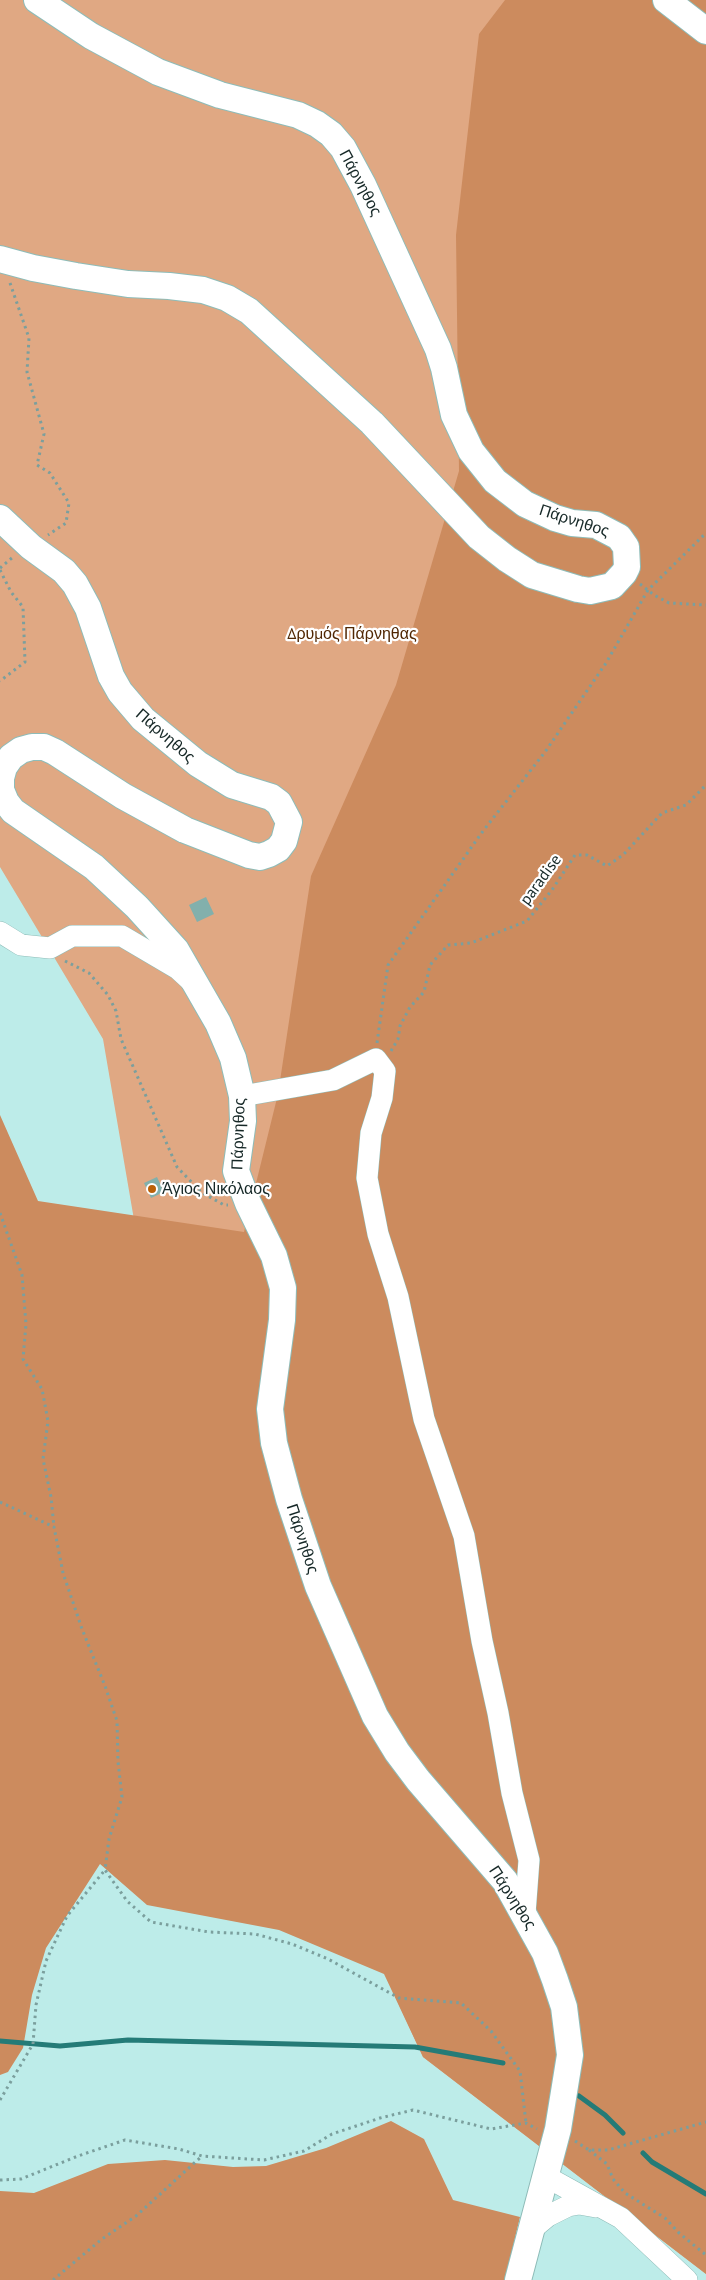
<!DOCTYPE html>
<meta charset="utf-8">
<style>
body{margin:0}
canvas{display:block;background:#bdece9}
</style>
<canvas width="706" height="2280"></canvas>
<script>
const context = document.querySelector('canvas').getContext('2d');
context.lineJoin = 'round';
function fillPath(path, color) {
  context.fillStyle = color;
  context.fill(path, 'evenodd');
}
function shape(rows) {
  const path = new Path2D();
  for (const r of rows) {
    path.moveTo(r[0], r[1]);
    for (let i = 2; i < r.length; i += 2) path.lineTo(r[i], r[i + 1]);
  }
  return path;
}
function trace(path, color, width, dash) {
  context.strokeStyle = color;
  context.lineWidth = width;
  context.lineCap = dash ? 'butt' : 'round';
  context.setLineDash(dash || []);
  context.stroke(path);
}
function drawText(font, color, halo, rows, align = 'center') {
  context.font = font + ' "PT Sans",sans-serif';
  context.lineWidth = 4.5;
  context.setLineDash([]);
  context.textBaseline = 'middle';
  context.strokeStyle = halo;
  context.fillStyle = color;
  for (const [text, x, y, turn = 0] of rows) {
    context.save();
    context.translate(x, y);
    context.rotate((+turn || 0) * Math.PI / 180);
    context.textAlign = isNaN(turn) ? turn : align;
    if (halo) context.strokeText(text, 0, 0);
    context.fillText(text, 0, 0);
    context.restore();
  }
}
fillPath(shape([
 [0,0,706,0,706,2274,423,2057,191,1552,103,1039,0,867]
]), '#e0a883');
fillPath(shape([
 [505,0,706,0,706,2274,423,2057,384,1974,279,1930,147,1905,100,1864,46,1948,32,1995,23,2048,8,2072,0,2075,0,1115,38,1201,244,1232,278,1094,311,876,396,685,459,471,456,235,479,34],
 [391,2121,424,2139,453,2200,520,2217,505,2280,0,2280,0,2191,34,2193,108,2164,165,2160,233,2167,266,2166,326,2148]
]), '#cc8b5e');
trace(shape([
 [0,2041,60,2046,128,2040,415,2047,503,2063],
 [579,2096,605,2115,623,2133],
 [643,2153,652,2162,706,2194]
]), '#247b77', 5);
fillPath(shape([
 [206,897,214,914,197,922,189,905],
 [157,1177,164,1192,151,1198,144,1183]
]), '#82b0ac');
const minor = shape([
 [0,932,21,945,50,948,72,936,122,936,178,969,191,981],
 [242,1096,333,1080,376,1059,385,1071,382,1098,371,1133,367,1178,378,1234,398,1297,424,1419,464,1536,482,1641,498,1713,512,1793,529,1860,525,1914],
 [545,2176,621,2218,687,2280],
 [530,2231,548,2216,568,2206,579,2204,596,2207]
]);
const major = shape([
 [666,0,706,31],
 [0,259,33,268,76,276,128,284,169,286,203,290,227,298,249,311,372,423,479,537,507,559,532,575,578,589,590,591,612,586,624,573,627,567,626,547,619,537,596,525,572,523,555,518,525,504,495,481,471,451,454,415,444,368,438,349,363,185,343,148,331,134,317,124,298,115,220,95,158,72,91,36,37,0],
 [0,518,31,547,64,571,75,584,88,608,111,676,120,692,143,719,198,764,232,785,271,797,279,803,289,822,284,841,278,849,269,854,260,857,249,855,185,830,123,796,55,752,44,747,32,747,21,750,11,757,4,767,1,778,1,790,6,802,13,811,94,867,137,907,176,950,218,1023,233,1058,242,1096,243,1121,236,1171,248,1203,274,1256,283,1288,282,1320,270,1409,274,1443,289,1499,318,1586,375,1716,397,1752,418,1780,505,1881,545,1953,555,1980,564,2007,570,2055,558,2129,518,2280]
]);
trace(minor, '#8ebcb8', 22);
trace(major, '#8ebcb8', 28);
trace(shape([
 [10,283,29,338,27,372,44,434,37,465,50,473,69,503,66,523,48,535],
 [0,568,13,557],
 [0,570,11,592,23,607,25,662,0,681],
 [640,584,654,595,669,603,706,605],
 [65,961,89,973,108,995,116,1011,121,1039,177,1167,201,1192,224,1205,228,1205],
 [377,1043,388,965,483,831,545,752,606,663,648,590,706,533],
 [391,1051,398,1039,400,1026,410,1007,424,992,430,965,448,945,471,943,527,921,552,890,575,855,587,855,607,866,623,855,662,813,686,805,706,785],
 [0,1213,22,1275,26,1324,23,1359,42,1389,48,1421,43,1459,51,1497,54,1527],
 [0,1502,54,1527,63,1573,82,1629,105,1686,117,1721,118,1762,122,1797,109,1839,105,1870,127,1901,151,1922,209,1932,255,1934,292,1944,328,1959,399,1998,461,2003,491,2031,520,2071,526,2123],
 [0,2100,33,2044,36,2005,46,1961,67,1916,105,1870],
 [575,2141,589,2150,608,2150,706,2122],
 [589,2150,607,2164,613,2179,625,2193,665,2218,679,2233,706,2255],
 [0,2180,21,2179,78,2156,125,2140,179,2149,202,2156,264,2160,304,2151,332,2134,380,2118,413,2110,491,2129,526,2123,537,2129],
 [53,2280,102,2239,136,2216,202,2156]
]), '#7b9f9d', 3, [2.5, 4]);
trace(minor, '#fff', 21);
trace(major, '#fff', 26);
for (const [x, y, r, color] of [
 [152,1189,5,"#bb6007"]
]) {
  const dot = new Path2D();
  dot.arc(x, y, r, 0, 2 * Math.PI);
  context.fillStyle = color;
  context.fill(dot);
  trace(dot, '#fff', 2);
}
drawText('16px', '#162827', '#fff', [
 ["Πάρνηθος",360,183,62],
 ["Πάρνηθος",574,521,18],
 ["Πάρνηθος",165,736,41],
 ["paradise",541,880,-54],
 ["Πάρνηθος",239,1134,-88],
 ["Πάρνηθος",302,1539,72],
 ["Πάρνηθος",512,1898,57]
]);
drawText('16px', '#512703', '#fff', [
 ["Δρυμός Πάρνηθας",352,634]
]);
drawText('16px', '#162827', '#fff', [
 ["Άγιος Νικόλαος",162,1189]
], 'left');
</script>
